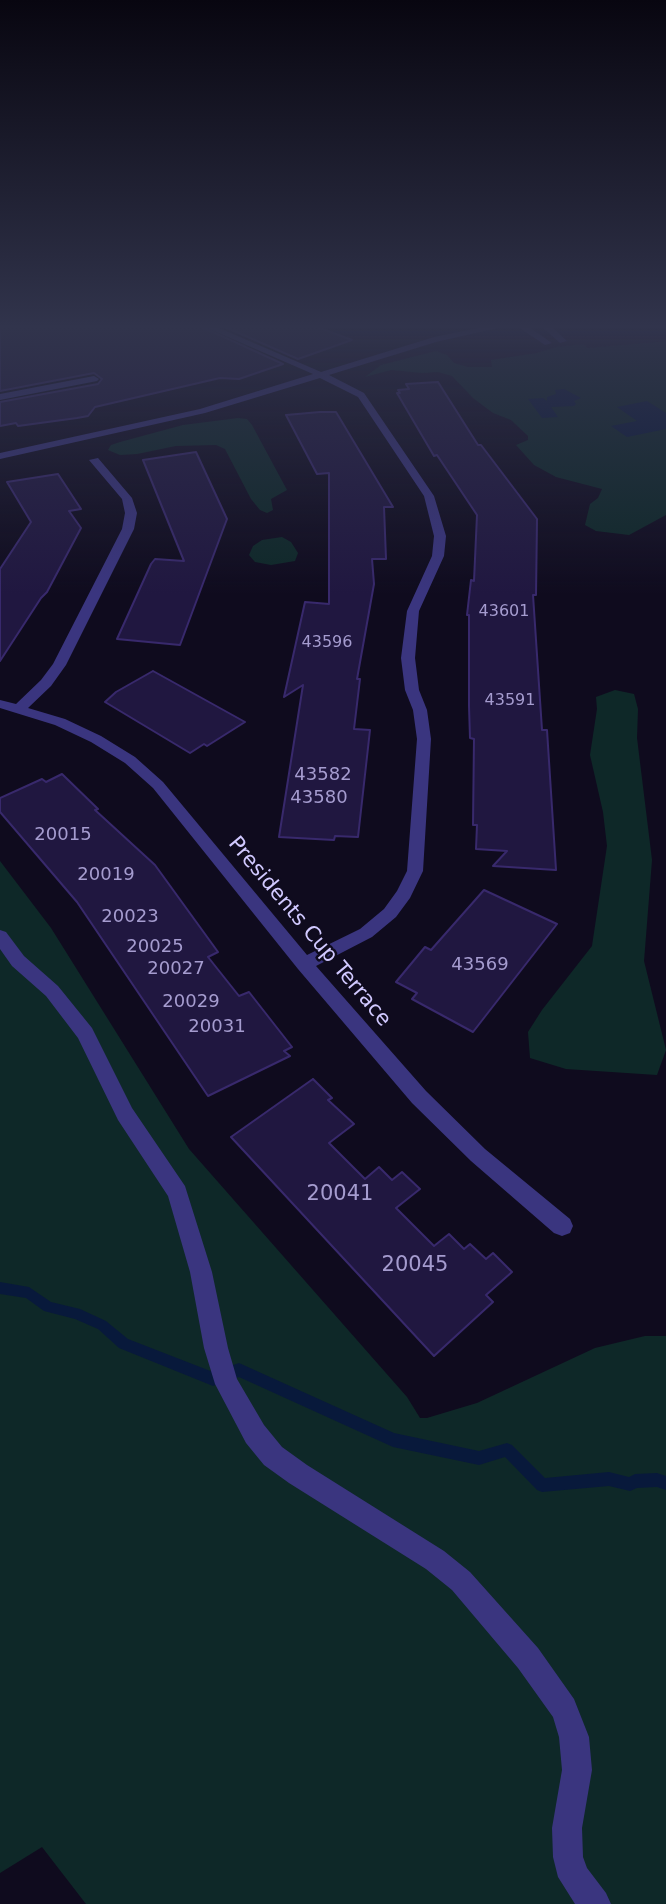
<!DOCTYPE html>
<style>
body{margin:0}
canvas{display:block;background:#0f0b1e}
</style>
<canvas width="666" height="1904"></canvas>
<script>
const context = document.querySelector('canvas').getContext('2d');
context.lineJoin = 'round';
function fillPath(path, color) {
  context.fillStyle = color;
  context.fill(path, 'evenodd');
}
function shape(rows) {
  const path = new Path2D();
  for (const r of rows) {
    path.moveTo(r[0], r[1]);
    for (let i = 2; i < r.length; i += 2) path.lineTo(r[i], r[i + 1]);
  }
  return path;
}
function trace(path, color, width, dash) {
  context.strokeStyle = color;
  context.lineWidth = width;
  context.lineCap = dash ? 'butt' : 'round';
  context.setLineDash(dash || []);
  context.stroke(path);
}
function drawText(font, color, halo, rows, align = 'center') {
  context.font = font + ' "DejaVu Sans",sans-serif';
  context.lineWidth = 5;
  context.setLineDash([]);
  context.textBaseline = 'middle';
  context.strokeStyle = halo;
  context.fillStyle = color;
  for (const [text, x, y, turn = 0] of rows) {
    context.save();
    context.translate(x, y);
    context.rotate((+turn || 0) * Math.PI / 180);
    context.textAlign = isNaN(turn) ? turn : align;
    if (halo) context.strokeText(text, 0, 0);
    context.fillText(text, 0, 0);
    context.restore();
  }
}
fillPath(shape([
 [666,341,666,515,629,535,596,531,585,525,590,504,598,498,602,489,556,477,534,465,516,445,528,440,528,436,511,420,493,413,473,398,452,376,438,372,422,373,391,370,365,377,381,365,436,351,447,355,454,363,468,367,492,367,491,360,537,353,556,347,584,344,588,348],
 [238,418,247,419,252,425,287,490,271,499,273,510,267,513,260,510,251,499,225,449,216,445,176,446,137,454,120,455,108,450,111,445,120,442,183,425],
 [282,537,291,542,298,553,295,561,271,565,255,562,249,555,253,546,262,540],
 [615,690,634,694,638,709,637,738,652,860,644,961,666,1050,657,1075,566,1069,530,1058,528,1032,542,1010,592,946,607,846,603,812,590,755,597,709,596,697],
 [0,861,51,928,189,1149,407,1397,420,1418,427,1418,477,1403,595,1348,645,1336,666,1336,666,1904,86,1904,42,1847,0,1873]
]), '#0e2828');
fillPath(shape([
 [564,389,581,398,574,401,576,404,574,406,551,407,558,417,542,418,528,399,543,398,547,401,547,397,556,394,555,390],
 [647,401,666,413,666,429,627,437,611,426,637,421,617,407]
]), '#08193b');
fillPath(shape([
 [0,1282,29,1287,51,1302,80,1309,106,1321,128,1339,213,1372,239,1363,394,1433,479,1451,507,1443,512,1445,545,1478,609,1472,629,1477,635,1474,657,1473,666,1476,666,1490,657,1487,637,1488,630,1491,609,1486,542,1492,537,1490,505,1457,479,1465,393,1447,239,1377,213,1386,119,1348,98,1329,75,1319,44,1311,26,1298,0,1294,0,1282]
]), '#08193b');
const building = shape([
 [0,327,202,327,283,364,239,379,220,378,95,407,88,416,77,418,18,426,16,423,0,426,0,402,98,384,102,379,94,373,0,391,0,327],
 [225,327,317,327,352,340,298,359,225,327],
 [438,382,478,445,481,445,537,519,536,595,533,595,542,730,547,730,556,870,493,866,507,851,476,849,477,825,473,825,474,739,470,738,469,706,469,615,467,615,471,580,474,581,477,515,437,455,434,456,397,393,400,393,398,390,409,389,406,384,438,382],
 [320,412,336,412,393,507,384,507,386,559,372,559,374,584,357,679,360,679,354,729,370,730,358,837,335,836,334,840,279,837,303,685,284,697,305,602,329,604,329,473,317,474,286,415,320,412],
 [196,452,227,519,180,645,117,639,151,564,155,559,184,561,143,460,196,452],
 [58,474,81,509,69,511,81,528,47,592,41,598,0,661,0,569,31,522,7,482,58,474],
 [153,671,245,722,207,746,204,744,190,753,105,702,116,692,153,671],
 [62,774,98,809,95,810,155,865,218,952,208,957,239,996,249,992,292,1047,284,1051,290,1056,208,1096,77,902,0,812,0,798,42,779,46,782,62,774],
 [484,890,557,924,473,1032,412,999,417,993,396,982,425,947,431,950,484,890],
 [313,1079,332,1098,328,1100,354,1124,329,1143,365,1179,379,1167,392,1180,402,1172,420,1189,396,1208,434,1246,449,1234,464,1249,470,1244,486,1259,493,1253,512,1272,486,1295,493,1302,434,1356,231,1137,313,1079]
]);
fillPath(building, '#201740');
trace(building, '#38296c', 2);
fillPath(shape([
 [518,327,529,327,552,343,545,345,518,327],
 [542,327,552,327,567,341,560,343,542,327],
 [0,930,6,932,24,956,58,986,92,1028,132,1108,185,1186,212,1272,228,1348,237,1379,264,1425,282,1447,307,1465,444,1551,470,1572,538,1648,574,1699,589,1737,592,1770,582,1828,583,1857,587,1868,606,1893,611,1904,575,1904,558,1877,553,1857,552,1828,562,1770,559,1737,553,1717,518,1668,452,1590,426,1569,289,1483,264,1465,246,1443,215,1384,204,1348,190,1272,168,1196,118,1120,78,1038,46,996,12,966,0,949,0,930]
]), '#3a357f');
fillPath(shape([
 [205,327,217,327,321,372,434,337,483,327,502,327,436,342,329,375,364,393,434,496,446,536,444,556,419,611,415,658,419,690,427,710,431,739,423,871,410,898,396,917,372,937,316,966,426,1091,485,1149,570,1219,573,1226,570,1233,562,1236,554,1233,471,1161,412,1103,298,969,153,788,125,763,91,742,55,725,0,708,0,700,16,704,41,680,53,664,122,529,125,513,122,499,89,460,98,458,132,498,137,513,134,529,66,665,51,686,28,708,65,719,101,736,135,757,163,782,307,955,360,929,384,909,397,891,407,871,417,739,413,710,405,690,401,658,407,611,432,556,434,536,424,496,358,397,320,378,205,413,0,459,0,453,200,409,313,374,205,327],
 [94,376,99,379,97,381,0,400,0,394,94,376]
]), '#3a357f');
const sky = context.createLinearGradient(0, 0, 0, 594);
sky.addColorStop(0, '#080610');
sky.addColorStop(0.55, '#31344c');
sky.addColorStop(1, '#31344c00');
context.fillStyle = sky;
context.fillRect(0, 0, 666, 594);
drawText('16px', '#a59ccf', null, [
 ["43601",504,612],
 ["43596",327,643],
 ["43591",510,701]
]);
drawText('18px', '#a59ccf', null, [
 ["43582",323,775],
 ["43580",319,798],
 ["20015",63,835],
 ["20019",106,875],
 ["20023",130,917],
 ["20025",155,947],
 ["43569",480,965],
 ["20027",176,969],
 ["20029",191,1002],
 ["20031",217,1027]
]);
drawText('21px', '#d1c9ff', '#0f0b1e', [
 ["Presidents Cup Terrace",309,932,50]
]);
drawText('21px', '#a59ccf', null, [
 ["20041",340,1195],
 ["20045",415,1266]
]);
</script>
